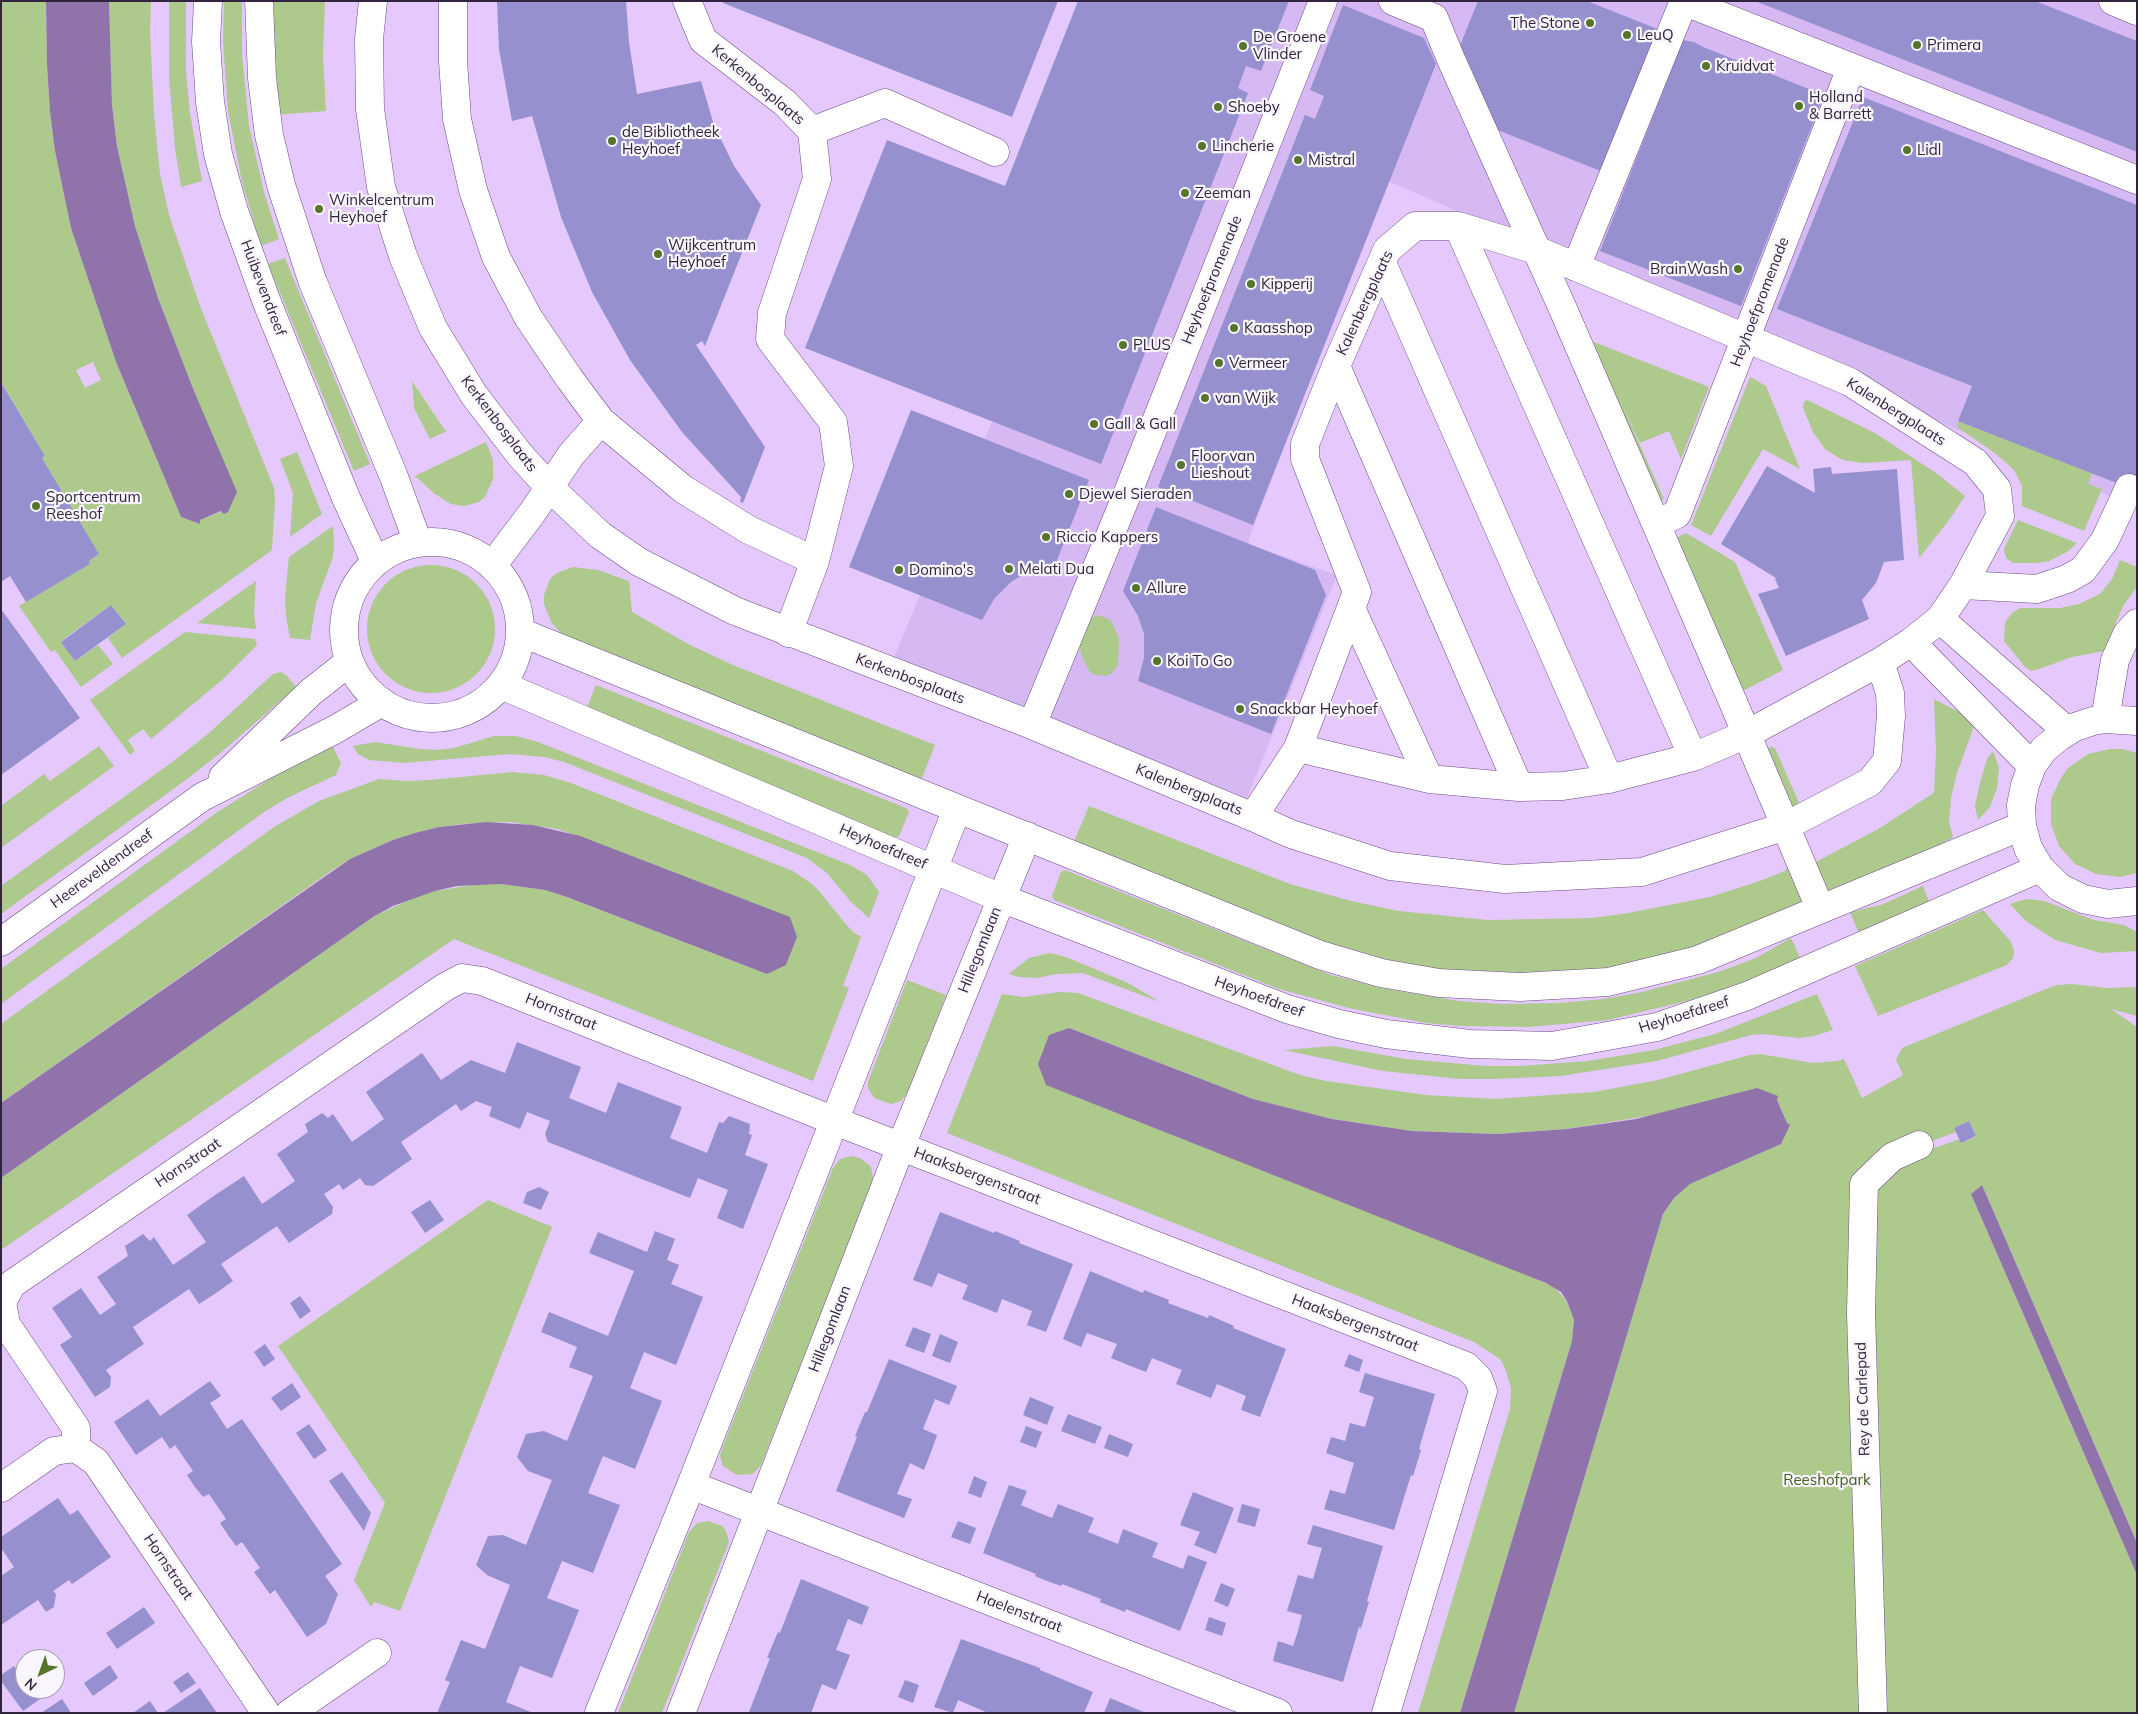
<!DOCTYPE html>
<style>
body{margin:0}
#map{position:relative;width:2138px;height:1714px;overflow:hidden;background:#e4c8fe;font-family:Mulish,sans-serif}
canvas{display:block}
.frame{position:absolute;inset:0;border:2px solid #32243e;pointer-events:none}
.north{position:absolute;left:15px;top:1649px;width:50px;height:50px;box-sizing:border-box;background:#f8f5fc;border:1px solid #a9a1b0;border-radius:50%;rotate:222deg;font-size:14px;font-weight:700;line-height:20px;text-align:center;color:#32243e}
.north::after{content:'';display:block;margin:auto;width:18px;height:22px;background:#56742a;clip-path:polygon(50% 0,100% 100%,50% 72%,0 100%)}
</style>
<div id="map">
<canvas width="2138" height="1714"></canvas>
<div class="frame"></div>
<div class="north">N</div>
</div>
<script>
const context = document.querySelector('canvas').getContext('2d');
context.lineJoin = 'round';
function fillPath(path, color) {
  context.fillStyle = color;
  context.fill(path, 'evenodd');
}
function shape(rows) {
  const path = new Path2D();
  for (const r of rows) {
    if (r.length === 3) {
      path.moveTo(r[0] + r[2], r[1]);
      path.arc(r[0], r[1], r[2], 0, 2 * Math.PI);
      continue;
    }
    path.moveTo(r[0], r[1]);
    for (let i = 2; i < r.length; i += 2) path.lineTo(r[i], r[i + 1]);
  }
  return path;
}
function trace(path, color, width, dash) {
  context.strokeStyle = color;
  context.lineWidth = width;
  context.lineCap = dash ? 'butt' : 'round';
  context.setLineDash(dash || []);
  context.stroke(path);
}
function drawText(font, color, halo, rows, align = 'center') {
  context.font = font + ' Mulish,sans-serif';
  context.lineWidth = 4.5;
  context.setLineDash([]);
  context.textBaseline = 'middle';
  context.strokeStyle = halo;
  context.fillStyle = color;
  for (const [text, x, y, turn = 0] of rows) {
    context.save();
    context.translate(x, y);
    context.rotate((+turn || 0) * Math.PI / 180);
    context.textAlign = isNaN(turn) ? turn : align;
    if (halo) context.strokeText(text, 0, 0);
    context.fillText(text, 0, 0);
    context.restore();
  }
}
fillPath(shape([
 [1166,1,2093,1,2137,19,2137,508,1386,180,1247,544,1337,575,1247,798,893,660]
]), '#d6b9f2');
fillPath(shape([
 [1,1,46,1,47,64,50,112,55,151,71,228,116,362,181,517,200,524,200,520,223,511,194,391,158,298,135,226,117,146,112,105,109,1,151,1,150,33,154,114,160,174,169,215,200,306,274,488,275,500,272,550,268,553,122,658,108,638,126,624,111,605,61,641,75,661,98,645,113,664,81,687,55,650,51,652,19,606,90,564,89,561,99,554,42,458,45,456,1,381],
 [93,362,101,380,85,388,76,370],
 [169,1,186,1,186,72,190,113,202,181,181,187,175,148,169,78],
 [224,1,242,1,242,54,249,126,265,196,279,239,261,246,242,182,228,111,223,42],
 [270,1,325,1,323,55,326,111,275,115],
 [285,258,370,464,354,471,268,264],
 [1594,342,1709,387,1681,459,1669,431,1640,443,1619,398,1664,499,1656,502,1587,344],
 [1750,377,1766,386,1800,469,1763,449,1711,536,1691,525],
 [412,381,444,429,447,431,430,439,414,408],
 [1807,400,1875,433,1936,473,1965,496,1949,520,1920,557,1919,557,1911,460,1863,463,1843,460,1834,455,1825,449,1813,432,1803,408,1804,402],
 [1958,421,2092,473,2088,484,2102,489,2084,531,2022,506,2022,486,2014,470,1996,454,1957,427],
 [486,442,493,460,493,479,485,497,479,502,464,506,451,504,435,494,415,476],
 [297,452,322,514,290,537,293,493,280,459],
 [2018,520,2077,543,2067,552,2049,561,2037,563,2013,563,2006,558,2004,549],
 [333,526,334,546,333,557,316,603,310,640,290,638,286,616,285,597,289,557],
 [1686,533,1735,562,1783,670,1739,693,1673,539],
 [2120,560,2137,567,2137,587,2123,606,2104,651,2072,657,2039,669,2031,671,2025,667,2004,641,2005,622,2012,613,2020,608,2060,608,2079,604,2100,594,2112,579],
 [431,629,64],
 [573,567,598,570,629,581,632,612,690,645,733,665,935,745,920,783,566,639,551,622,544,604,544,595,550,579,557,573],
 [256,581,254,613,256,629,197,623],
 [1098,615,1109,619,1113,624,1119,639,1118,665,1111,674,1106,676,1095,675,1090,672,1082,657,1080,648,1080,640,1087,620],
 [185,632,255,639,257,645,222,680,151,739,143,729,128,740,135,751,130,755,90,700],
 [281,672,287,676,296,687,224,750,183,782,1,914,1,886,175,760,209,733,273,674],
 [596,685,906,808,909,812,899,836,894,838,584,715],
 [1934,699,1961,713,1974,726,1957,773,1951,798,1949,822,1953,837,1920,858,1828,897,1814,863,1880,828,1932,794,1934,791,1936,751],
 [494,736,516,736,538,742,850,865,867,875,879,892,869,918,851,902,827,873,807,858,564,762,544,757,510,754,404,763,369,760,358,754,353,746,375,742,420,749,437,750,454,748],
 [330,741,341,763,336,775,287,798,264,812,1,1004,1,969,216,813],
 [99,746,114,766,1,848,1,806,44,774,50,781],
 [1771,747,1775,748,1799,803,1790,809,1764,750],
 [2110,749,2122,749,2137,753,2137,873,2120,877,2096,874,2075,864,2059,846,2051,824,2051,799,2061,778,2068,768,2088,754],
 [1993,751,1999,768,1997,788,1990,807,1978,820,1975,806,1980,783,1987,759],
 [513,772,544,775,571,783,793,871,812,884,819,891,844,922,853,932,861,937,843,986,849,988,813,1081,454,939,1,1250,1,1178,373,917,413,898,435,891,479,884,501,884,545,890,567,897,767,974,589,840,557,829,510,822,462,824,439,827,393,840,350,859,331,871,1,1103,1,1024,274,827,319,801,379,779,407,781,430,780],
 [1089,806,1290,884,1351,901,1399,911,1488,920,1591,918,1623,914,1710,897,1760,881,1785,871,1787,867,1805,907,1762,926,1631,967,1524,977,1414,967,1309,937,1073,844],
 [1065,870,1331,975,1387,989,1459,1001,1501,1004,1559,1003,1603,999,1642,992,1718,972,1756,958,1791,938,1803,964,1687,1001,1608,1020,1529,1027,1460,1026,1426,1023,1349,1008,1279,989,1054,900,1052,896,1061,872],
 [1923,886,1930,904,1861,938,1850,912,1881,905],
 [2026,899,2044,901,2094,920,2124,925,2137,932,2137,951,2101,953,2055,940,2026,921,2010,904],
 [1983,910,2011,942,2014,951,2013,958,2007,965,1878,1016,1855,966],
 [1050,953,1066,957,1128,983,1160,1002,1083,973,1057,974,1037,978,1019,977,1009,974,1029,958],
 [907,980,946,995,908,1092,901,1101,891,1104,874,1098,868,1088,868,1082],
 [2072,984,2108,988,2137,987,2137,1016,2111,1009,2137,1027,2137,1543,1982,1185,1971,1194,2137,1575,2137,1713,1514,1713,1663,1214,1674,1198,1690,1184,1781,1144,1787,1123,1777,1100,1653,1115,1567,1129,1497,1134,1412,1131,1332,1119,1253,1099,1069,1028,1538,1280,1553,1286,1567,1301,1574,1320,1572,1341,1460,1713,1418,1713,1510,1409,1511,1388,1505,1368,1500,1359,1474,1342,947,1133,1002,994,1023,997,1060,992,1078,993,1300,1075,1326,1081,1426,1095,1494,1099,1594,1092,1658,1080,1750,1055,1760,1054,1813,1063,1837,1061,1844,1059,1862,1098,1903,1075,1896,1060,1902,1048,2046,989,2057,985],
 [1969,1121,1976,1137,1961,1143,1959,1139,1935,1148,1932,1141,1956,1132,1954,1128],
 [1817,994,1833,1030,1814,1036,1799,1038,1763,1034,1751,1035,1657,1061,1561,1076,1494,1079,1460,1079,1383,1071,1284,1050,1333,1046,1406,1059,1486,1066,1520,1066,1588,1061,1654,1050,1715,1034],
 [851,1156,860,1158,871,1167,873,1178,872,1184,761,1465,753,1474,737,1475,723,1466,720,1455,722,1449,833,1168,840,1159],
 [488,1200,552,1227,400,1611,374,1602,371,1607,354,1580,385,1503,278,1346],
 [708,1521,722,1526,726,1531,729,1542,662,1713,618,1713,689,1532,697,1523]
]), '#adc98c');
fillPath(shape([
 [46,1,109,1,112,105,117,146,135,226,158,298,194,391,237,492,228,512,224,514,221,511,200,520,200,524,181,517,116,362,71,228,55,151,50,112,47,64],
 [486,822,533,825,580,836,790,917,797,937,786,965,767,974,567,897,545,890,501,884,457,886,435,891,393,906,373,917,1,1178,1,1103,350,859,393,840,415,833,439,827],
 [1069,1028,1253,1099,1332,1119,1412,1131,1497,1134,1567,1129,1636,1119,1757,1088,1778,1096,1777,1100,1787,1123,1790,1125,1781,1144,1690,1184,1674,1198,1663,1214,1514,1713,1460,1713,1572,1341,1574,1320,1567,1301,1561,1292,1546,1283,1046,1085,1038,1064,1049,1035],
 [1982,1185,2137,1543,2137,1575,1971,1194]
]), '#9173ac');
fillPath(shape([
 [497,1,626,1,629,42,637,94,701,81,714,125,734,166,761,205,705,346,702,341,696,345,765,447,743,503,740,502,741,497,682,432,630,360,592,292,561,217,532,116,512,121,499,49],
 [724,1,1058,1,1012,117,723,3],
 [1078,1,1289,1,1261,71,1246,66,1238,88,1248,93,1101,464,805,348,887,140,1005,186],
 [1478,1,1587,1,1660,30,1603,172,1490,127,1457,53],
 [1755,1,2035,1,2137,41,2137,152],
 [1343,5,1424,38,1436,64,1253,525,1158,487,1305,115,1315,119,1324,96,1310,90],
 [1683,40,1694,42,1703,47,1824,95,1741,306,1600,251],
 [1863,97,2137,205,2137,491,1958,421,1972,386,1777,309],
 [1,382,45,456,42,458,99,554,89,561,90,564,26,602,10,576,1,582],
 [911,410,1089,480,1055,565,1031,570,1011,582,994,599,982,620,849,567],
 [1767,466,1815,493,1813,469,1831,467,1832,474,1897,469,1904,560,1884,562,1876,583,1862,600,1869,619,1786,656,1758,594,1779,588,1775,579,1776,578,1721,544],
 [1156,507,1315,570,1326,595,1271,734,1138,681,1144,658,1144,634,1138,616,1123,591],
 [111,605,126,624,75,661,61,642],
 [1,609,80,718,1,775],
 [517,1042,581,1067,569,1098,606,1113,618,1082,682,1107,670,1138,707,1153,719,1122,723,1123,729,1116,750,1124,749,1134,752,1135,745,1155,768,1164,743,1229,717,1218,728,1190,698,1178,690,1198,548,1142,545,1134,550,1121,527,1112,520,1129,489,1116,492,1107,476,1101,461,1111,456,1104,401,1142,412,1159,373,1186,365,1185,360,1178,343,1190,339,1184,324,1194,333,1207,332,1214,289,1243,277,1226,221,1264,233,1281,216,1293,199,1304,189,1289,133,1327,144,1344,106,1370,111,1377,110,1387,95,1397,60,1345,72,1337,52,1308,81,1288,100,1315,116,1304,97,1277,128,1256,125,1246,143,1234,150,1241,154,1237,173,1265,206,1242,187,1215,215,1195,244,1176,262,1204,295,1181,277,1154,308,1132,305,1124,322,1113,328,1118,333,1114,352,1142,384,1119,366,1092,422,1053,441,1080,471,1060,505,1073],
 [1969,1121,1976,1136,1961,1143,1954,1128],
 [539,1187,549,1192,541,1210,523,1203,527,1192],
 [430,1200,444,1220,425,1233,411,1212],
 [940,1212,994,1233,995,1231,1020,1241,1019,1243,1073,1264,1046,1332,1027,1325,1032,1311,1002,1299,997,1313,962,1299,968,1285,938,1273,932,1287,913,1280],
 [655,1231,675,1239,667,1260,679,1265,671,1284,703,1297,676,1365,644,1352,630,1388,662,1401,635,1469,603,1456,588,1493,620,1505,593,1573,562,1561,547,1598,579,1610,552,1678,520,1666,506,1702,533,1713,437,1713,450,1682,445,1680,461,1640,485,1649,510,1585,487,1575,476,1565,488,1536,503,1535,526,1545,552,1480,528,1471,517,1457,526,1434,544,1431,567,1441,593,1376,569,1367,577,1347,541,1332,549,1312,608,1336,634,1271,589,1253,598,1232,647,1252],
 [1090,1271,1143,1293,1144,1290,1169,1300,1168,1303,1208,1318,1209,1315,1234,1326,1233,1328,1286,1349,1260,1417,1241,1410,1246,1396,1232,1390,1217,1384,1211,1398,1176,1384,1182,1370,1152,1358,1146,1372,1128,1365,1111,1358,1117,1344,1087,1333,1081,1347,1063,1339],
 [300,1296,311,1311,300,1319,290,1303],
 [913,1327,931,1334,924,1353,905,1346],
 [940,1334,958,1342,950,1363,932,1356],
 [265,1344,275,1359,264,1367,254,1352],
 [1349,1354,1363,1360,1359,1372,1344,1366],
 [889,1359,957,1386,949,1405,935,1399,923,1429,937,1435,931,1452,924,1470,910,1463,897,1494,912,1499,904,1518,836,1491,857,1437,855,1436,865,1412,867,1412],
 [1365,1373,1435,1394,1419,1449,1421,1450,1413,1476,1411,1475,1394,1530,1324,1509,1330,1490,1345,1494,1354,1463,1326,1453,1331,1437,1345,1441,1350,1423,1365,1427,1374,1397,1359,1392],
 [210,1381,221,1396,210,1403,227,1429,242,1419,342,1564,325,1576,338,1594,326,1624,307,1637,275,1590,270,1594,254,1572,260,1568,242,1542,236,1546,228,1535,220,1523,226,1519,209,1494,203,1497,195,1487,187,1475,193,1471,175,1445,170,1449,162,1437,136,1455,114,1422,148,1399,160,1416],
 [292,1383,301,1397,281,1411,271,1398],
 [1030,1397,1054,1407,1047,1425,1023,1415],
 [1068,1414,1102,1427,1095,1444,1061,1431],
 [309,1424,327,1450,314,1459,296,1433],
 [1026,1426,1042,1432,1036,1448,1020,1442],
 [1109,1434,1133,1444,1128,1457,1104,1448],
 [342,1472,371,1513,364,1531,329,1481],
 [974,1476,987,1482,981,1498,968,1493],
 [1009,1485,1027,1491,1021,1505,1037,1512,1052,1518,1058,1504,1094,1518,1088,1532,1118,1544,1123,1529,1158,1543,1152,1557,1183,1569,1188,1555,1207,1562,1180,1631,1126,1609,1125,1612,1100,1602,1101,1599,1062,1584,1061,1586,1047,1581,1035,1576,1036,1574,983,1553],
 [1193,1492,1234,1508,1216,1554,1194,1545,1200,1532,1180,1525],
 [58,1498,70,1515,78,1510,111,1557,72,1584,69,1580,53,1591,56,1594,54,1607,46,1612,38,1600,1,1625,1,1576,14,1567,1,1548,1,1537],
 [1242,1504,1260,1509,1255,1527,1237,1522],
 [958,1521,976,1528,970,1544,951,1537],
 [1313,1525,1383,1546,1367,1601,1369,1602,1361,1628,1359,1627,1343,1682,1273,1661,1278,1641,1293,1646,1298,1631,1302,1615,1287,1611,1298,1575,1313,1579,1322,1548,1307,1544],
 [801,1579,869,1607,862,1625,848,1619,836,1650,850,1655,836,1690,822,1684,811,1713,752,1713,749,1712,770,1658,767,1658,778,1632,780,1633],
 [1221,1583,1235,1589,1228,1607,1214,1601],
 [144,1607,155,1623,117,1649,106,1633],
 [1209,1617,1226,1623,1222,1636,1205,1630],
 [961,1639,1040,1668,1040,1670,1093,1692,1084,1713,988,1713,958,1700,953,1713,934,1707],
 [110,1665,118,1678,93,1696,84,1683],
 [14,1666,25,1682,25,1689,38,1689,43,1697,23,1711,1,1681,1,1675],
 [188,1672,196,1683,181,1693,173,1682],
 [905,1680,919,1685,913,1703,898,1697],
 [200,1688,217,1713,163,1713],
 [1110,1698,1146,1713,1104,1713],
 [62,1699,70,1711,68,1713,41,1713],
 [150,1701,158,1713,133,1713]
]), '#9690cf');
const minor = shape([
 [208,1,206,42,210,102,218,154,234,211,266,300,346,498,375,561],
 [259,1,262,78,269,135,281,185,312,280,394,477,418,543],
 [373,1,369,39,370,109,381,187,403,256,433,328,474,395,520,455,549,487,600,535,639,562,735,611,1032,725,1253,817,1298,748,1357,592,1305,459,1305,444,1336,366,1387,250,1415,226,1458,226,1536,250,1850,382,1975,462,1997,489,2000,516,1963,585,1940,619,1911,642,1880,662,1747,734,1693,757,1609,779,1563,786,1519,787,1429,779,1298,748],
 [453,1,453,61,457,119,473,190,496,257,528,317,569,378,601,421,683,489,749,530,815,561],
 [687,1,703,40,785,103,812,131,817,179,772,313,770,339,833,422,839,466,815,561,788,633],
 [1393,1,1434,18,1450,57,1563,309,1733,702,1820,908],
 [1683,1,2137,180],
 [2113,1,2137,11],
 [812,131,885,103,995,152],
 [1458,226,1693,757],
 [1382,263,1609,779],
 [1576,267,1684,1],
 [1336,366,1519,787],
 [1656,524,1677,514,1851,68],
 [432,630,88],
 [492,566,532,513,571,455,601,421],
 [1963,585,2037,589,2067,579,2083,570,2105,540,2129,488],
 [1351,608,1429,779],
 [1940,619,2067,731],
 [520,632,1320,955,1381,973,1439,983,1520,987,1608,982,1698,960,2022,826],
 [1911,642,2032,766],
 [501,685,1001,898,1287,1009,1339,1024,1386,1034,1470,1044,1552,1046,1657,1027,1747,996,2040,868],
 [2105,719,2115,660,2127,634,2137,623],
 [2137,721,2105,719,2093,721,2075,727,2059,737,2044,749,2032,766,2025,785,2021,805,2022,826,2028,848,2040,868,2059,887,2083,899,2108,904,2137,901],
 [1032,725,1130,487,1323,1],
 [223,777,311,692,349,662],
 [1253,817,1291,834,1390,866,1505,879,1642,872,1786,826,1870,782,1887,761,1891,716,1890,693,1880,662],
 [1,942,202,797,336,729,382,702],
 [691,1485,1278,1713],
 [1,1488,54,1451,76,1448],
 [266,1713,96,1462,76,1448,76,1428,6,1324,2,1302,12,1284,445,987,462,978,482,981,835,1121,1466,1366,1478,1378,1483,1391,1386,1713],
 [290,1713,377,1653],
 [599,1713,691,1485,957,809],
 [681,1713,901,1146,1027,836],
 [1873,1713,1861,1313,1864,1184,1892,1157,1919,1145]
]);
trace(minor, '#6d4c87', 29);
trace(minor, '#fff', 28);
for (const [x, y, r, color] of [
 [1590,23,5,"#56742a"],
 [1627,35,5,"#56742a"],
 [1917,45,5,"#56742a"],
 [1243,46,5,"#56742a"],
 [1706,66,5,"#56742a"],
 [1799,106,5,"#56742a"],
 [1218,107,5,"#56742a"],
 [612,141,5,"#56742a"],
 [1202,146,5,"#56742a"],
 [1907,150,5,"#56742a"],
 [1298,160,5,"#56742a"],
 [1185,193,5,"#56742a"],
 [319,209,5,"#56742a"],
 [658,254,5,"#56742a"],
 [1738,269,5,"#56742a"],
 [1251,284,5,"#56742a"],
 [1234,328,5,"#56742a"],
 [1123,345,5,"#56742a"],
 [1219,363,5,"#56742a"],
 [1205,398,5,"#56742a"],
 [1094,424,5,"#56742a"],
 [1181,465,5,"#56742a"],
 [1069,494,5,"#56742a"],
 [36,506,5,"#56742a"],
 [1046,537,5,"#56742a"],
 [1009,569,5,"#56742a"],
 [899,570,5,"#56742a"],
 [1136,588,5,"#56742a"],
 [1157,661,5,"#56742a"],
 [1240,709,5,"#56742a"]
]) {
  const dot = new Path2D();
  dot.arc(x, y, r, 0, 2 * Math.PI);
  context.fillStyle = color;
  context.fill(dot);
  trace(dot, '#f8f5fc', 2);
}
drawText('15px', '#32243e', '#f8f5fc', [
 ["The Stone",1580,23,"right"],
 ["LeuQ",1637,35],
 ["De Groene",1253,37],
 ["Vlinder",1253,54],
 ["Primera",1927,45],
 ["Kruidvat",1716,66],
 ["Holland",1809,97],
 ["& Barrett",1809,114],
 ["Shoeby",1228,107],
 ["de Bibliotheek",622,132],
 ["Heyhoef",622,149],
 ["Lincherie",1212,146],
 ["Lidl",1917,150],
 ["Mistral",1308,160],
 ["Zeeman",1195,193],
 ["Winkelcentrum",329,200],
 ["Heyhoef",329,217],
 ["Wijkcentrum",668,245],
 ["Heyhoef",668,262],
 ["BrainWash",1728,269,"right"],
 ["Kipperij",1261,284],
 ["Kaasshop",1244,328],
 ["PLUS",1133,345],
 ["Vermeer",1229,363],
 ["van Wijk",1215,398],
 ["Gall & Gall",1104,424],
 ["Floor van",1191,456],
 ["Lieshout",1191,473],
 ["Djewel Sieraden",1079,494],
 ["Sportcentrum",46,497],
 ["Reeshof",46,514],
 ["Riccio Kappers",1056,537],
 ["Melati Dua",1019,569],
 ["Domino's",909,570],
 ["Allure",1146,588],
 ["Koi To Go",1167,661],
 ["Snackbar Heyhoef",1250,709]
], 'left');
drawText('15px', '#32243e', '#f8f5fc', [
 ["Kerkenbosplaats",758,85,40],
 ["Heyhoefpromenade",1212,280,-68],
 ["Huibevendreef",263,288,69],
 ["Heyhoefpromenade",1760,302,-69],
 ["Kalenbergplaats",1365,303,-65],
 ["Kalenbergplaats",1896,412,32],
 ["Kerkenbosplaats",499,424,53],
 ["Kerkenbosplaats",910,679,21],
 ["Kalenbergplaats",1189,790,22],
 ["Heyhoefdreef",883,847,23],
 ["Heereveldendreef",102,869,-36],
 ["Hillegomlaan",980,950,-68],
 ["Heyhoefdreef",1259,997,20],
 ["Hornstraat",561,1012,22],
 ["Heyhoefdreef",1684,1015,-17],
 ["Hornstraat",188,1163,-34],
 ["Haaksbergenstraat",977,1176,21],
 ["Haaksbergenstraat",1355,1323,21],
 ["Hillegomlaan",830,1329,-69],
 ["Rey de Carlepad",1863,1399,-92],
 ["Hornstraat",168,1567,56],
 ["Haelenstraat",1019,1612,21]
]);
drawText('15px', '#455f1e', '#f8f5fc', [
 ["Reeshofpark",1827,1480]
]);
</script>
